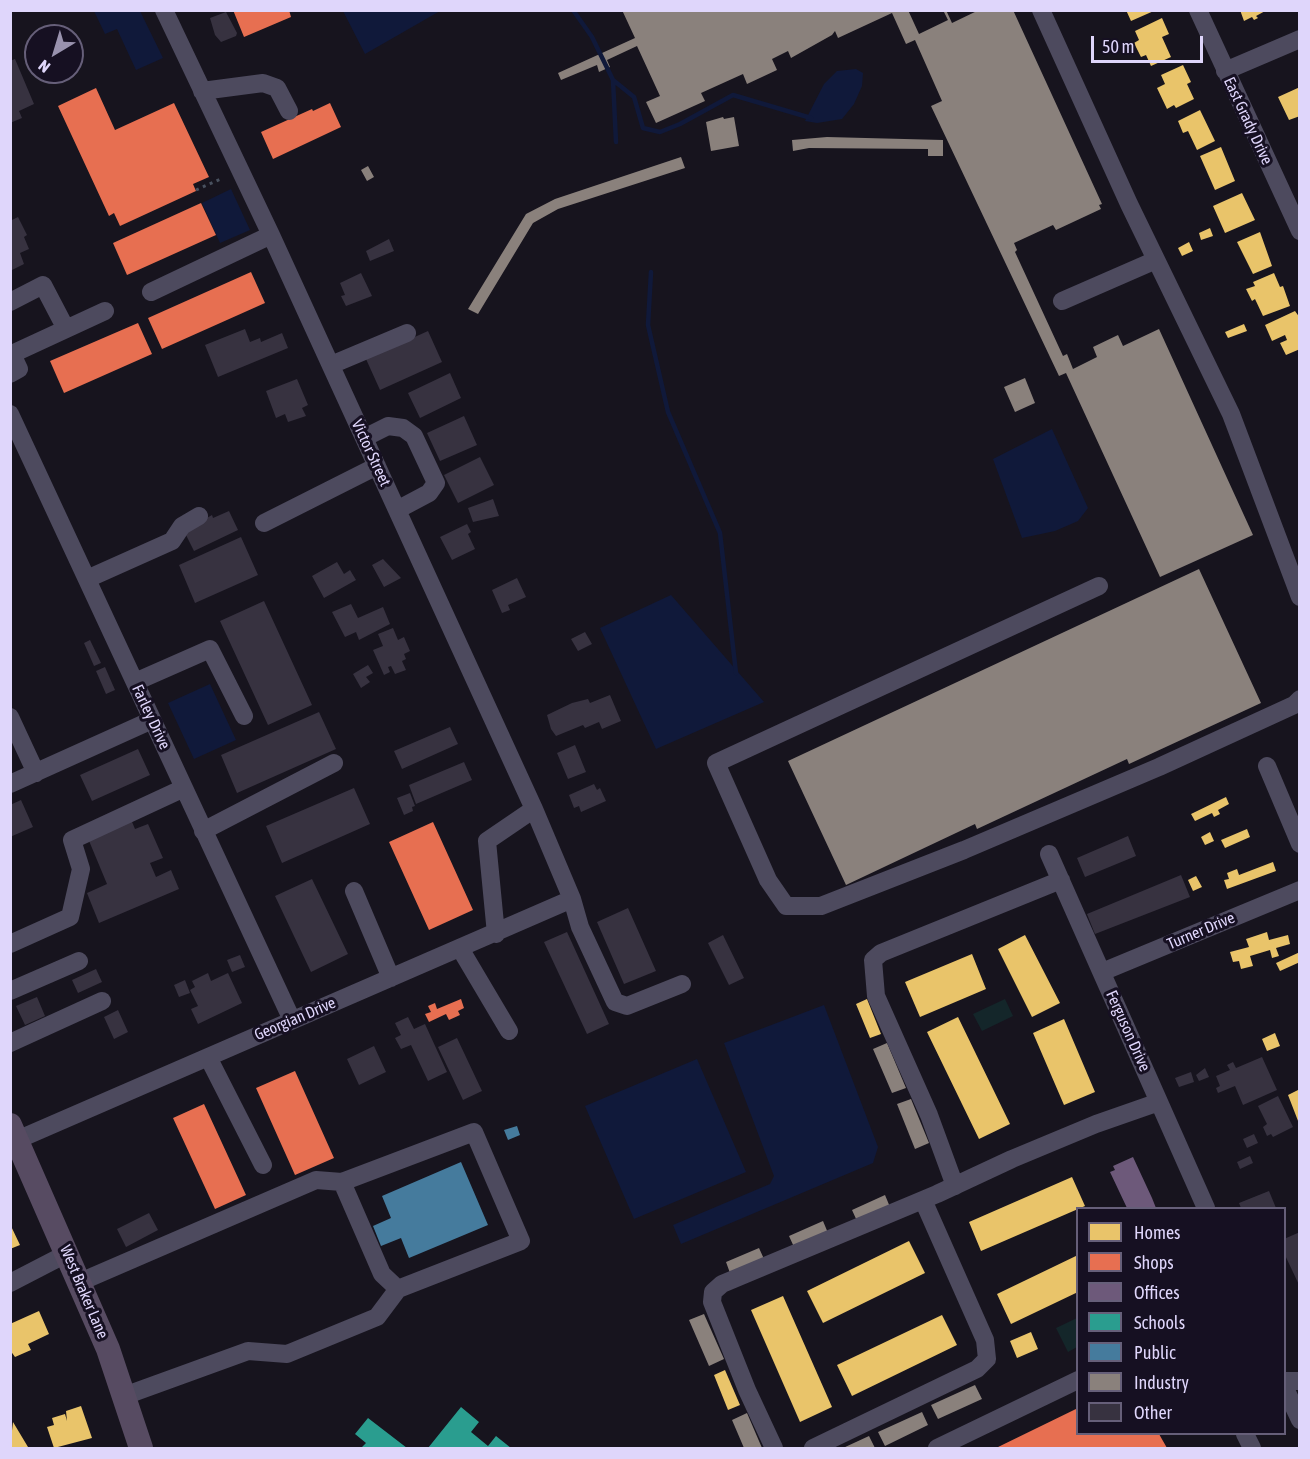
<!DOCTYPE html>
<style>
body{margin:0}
#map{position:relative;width:1310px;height:1459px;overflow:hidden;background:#17141e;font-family:"Asap Condensed",sans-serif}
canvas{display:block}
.frame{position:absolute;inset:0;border:12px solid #dfd6fb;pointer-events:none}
.legend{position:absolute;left:1076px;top:1207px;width:210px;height:228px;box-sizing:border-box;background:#161022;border:2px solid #665f79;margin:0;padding:8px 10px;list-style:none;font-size:18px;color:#dfd6fb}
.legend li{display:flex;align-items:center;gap:12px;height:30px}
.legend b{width:30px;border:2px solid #665f79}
.north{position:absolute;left:24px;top:24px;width:60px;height:60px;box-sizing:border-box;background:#161022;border:2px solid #665f79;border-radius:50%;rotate:218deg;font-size:16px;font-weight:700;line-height:24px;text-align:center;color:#dfd6fb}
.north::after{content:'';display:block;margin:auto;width:21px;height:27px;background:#9992ae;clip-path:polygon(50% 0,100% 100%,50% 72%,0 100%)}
.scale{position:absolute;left:1091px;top:36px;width:112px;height:27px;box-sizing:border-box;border:3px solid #dfd6fb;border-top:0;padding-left:8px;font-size:18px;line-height:21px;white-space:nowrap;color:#dfd6fb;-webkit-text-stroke:4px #161022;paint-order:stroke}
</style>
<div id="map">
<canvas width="1310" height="1459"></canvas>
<div class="frame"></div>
<ul class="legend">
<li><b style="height:16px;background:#e9c46a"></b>Homes</li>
<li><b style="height:16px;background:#e76f51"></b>Shops</li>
<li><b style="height:16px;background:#6d597a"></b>Offices</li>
<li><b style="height:16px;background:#2a9d8f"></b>Schools</li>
<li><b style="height:16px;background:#457b9d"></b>Public</li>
<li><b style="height:16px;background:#8a817c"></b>Industry</li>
<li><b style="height:16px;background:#373240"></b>Other</li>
</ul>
<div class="north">N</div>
<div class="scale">50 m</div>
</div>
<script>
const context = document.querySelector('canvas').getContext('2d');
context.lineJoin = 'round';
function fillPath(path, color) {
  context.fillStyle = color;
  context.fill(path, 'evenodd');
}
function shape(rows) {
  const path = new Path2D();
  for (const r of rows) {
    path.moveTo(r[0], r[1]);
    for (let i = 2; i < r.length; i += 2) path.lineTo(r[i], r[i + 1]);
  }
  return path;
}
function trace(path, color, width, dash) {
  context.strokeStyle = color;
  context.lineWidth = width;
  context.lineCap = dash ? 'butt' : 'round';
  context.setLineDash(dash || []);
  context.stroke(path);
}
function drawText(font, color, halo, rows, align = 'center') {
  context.font = font + ' "Asap Condensed",sans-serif';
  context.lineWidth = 6;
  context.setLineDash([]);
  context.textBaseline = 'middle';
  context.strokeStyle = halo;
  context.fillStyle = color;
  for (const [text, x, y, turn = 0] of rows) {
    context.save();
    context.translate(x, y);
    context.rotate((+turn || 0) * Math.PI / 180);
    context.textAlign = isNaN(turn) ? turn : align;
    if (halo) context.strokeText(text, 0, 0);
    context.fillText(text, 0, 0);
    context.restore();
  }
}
fillPath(shape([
 [1005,999,1013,1016,982,1031,973,1014],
 [1077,1318,1077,1347,1068,1352,1056,1328]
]), '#14262a');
fillPath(shape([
 [94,11,140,11,163,58,136,70,117,29,105,34],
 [440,11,365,54,343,11,440,10],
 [856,69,863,73,862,86,854,104,842,119,817,123,805,121,824,84,837,71],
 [231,189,250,230,220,243,202,203],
 [1052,429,1088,508,1078,521,1055,531,1022,538,993,459],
 [671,595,764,702,656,749,600,628],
 [210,684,236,740,194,759,168,703],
 [824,1005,878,1147,873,1163,681,1244,673,1225,770,1184,774,1176,724,1043],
 [697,1059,746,1172,634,1219,585,1106]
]), '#10193a');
fillPath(shape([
 [1126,10,1156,10,1131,21],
 [1240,10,1267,10,1256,16,1258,18,1254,20,1252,17,1244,21],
 [1162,18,1169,34,1162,37,1171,57,1151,66,1146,55,1141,57,1134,43,1139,40,1135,31],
 [1183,65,1191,82,1187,84,1194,99,1176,108,1174,105,1167,109,1157,88,1165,84,1161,75],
 [1300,87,1300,116,1289,120,1278,97],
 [1200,110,1215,141,1197,150,1188,131,1183,133,1178,121],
 [1221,147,1235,181,1215,190,1200,156],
 [1242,193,1255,220,1225,233,1213,206],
 [1210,228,1213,236,1201,240,1199,233],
 [1260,232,1272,266,1253,274,1237,242],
 [1189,242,1193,251,1182,256,1178,248],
 [1274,273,1280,287,1283,286,1290,306,1263,316,1255,299,1252,301,1246,289,1255,286,1253,282],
 [1295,311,1300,318,1300,349,1286,355,1280,343,1287,340,1285,335,1272,341,1265,325],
 [1244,324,1247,331,1228,338,1225,332],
 [1226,797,1229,804,1218,810,1220,814,1214,817,1212,813,1195,821,1191,814],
 [1247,829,1250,837,1225,848,1221,840],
 [1210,832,1214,841,1205,845,1201,837],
 [1273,862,1276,871,1227,889,1224,880,1229,879,1227,873,1237,869,1239,875],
 [1196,876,1202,887,1193,891,1188,880],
 [1267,932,1269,940,1288,935,1290,944,1276,948,1279,956,1272,958,1270,950,1250,956,1253,966,1241,969,1239,961,1233,962,1230,952,1249,947,1246,939],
 [1025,935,1060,1003,1032,1017,998,949],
 [1300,952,1300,962,1280,971,1276,963],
 [972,954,986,989,920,1017,905,982],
 [867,999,881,1034,870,1038,856,1004],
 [958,1017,1010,1124,979,1139,927,1032],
 [1064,1019,1095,1092,1064,1105,1033,1033],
 [1275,1033,1280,1046,1267,1051,1262,1039],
 [1300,1089,1300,1126,1288,1095],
 [1072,1177,1085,1206,981,1251,969,1222],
 [10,1224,20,1245,10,1249],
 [909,1241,925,1273,823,1323,807,1291],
 [1078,1255,1078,1292,1011,1324,997,1294],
 [783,1296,832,1407,800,1422,751,1310],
 [39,1311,49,1334,28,1344,31,1350,15,1357,10,1350,10,1324],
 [942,1315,957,1345,852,1396,837,1365],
 [1031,1332,1038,1349,1017,1358,1010,1341],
 [725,1370,740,1405,728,1410,714,1375],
 [81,1406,92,1438,54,1448,47,1427,54,1425,52,1418,65,1414,67,1421,66,1411],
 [13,1422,28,1447,27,1448,10,1448]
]), '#e9c46a');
fillPath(shape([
 [233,10,289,10,291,17,244,37],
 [96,88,115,130,174,103,209,177,193,184,196,191,120,226,114,213,109,216,58,106],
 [330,103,341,127,273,159,261,132,312,109,313,111],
 [201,203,216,235,127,275,113,243],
 [251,272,265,303,162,349,148,318],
 [138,323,152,354,64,393,50,361],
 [433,822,473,910,429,930,389,842],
 [461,999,464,1008,458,1011,460,1015,449,1020,446,1014,429,1022,425,1014,431,1012,428,1006,435,1003,437,1009],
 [295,1071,334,1158,295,1175,256,1088],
 [204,1104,246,1195,215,1209,173,1118],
 [1078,1408,1078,1434,1159,1434,1167,1448,996,1448]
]), '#e76f51');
fillPath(shape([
 [1133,1157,1152,1198,1156,1208,1127,1208,1110,1172,1115,1170,1113,1166]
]), '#6d597a');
fillPath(shape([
 [461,1407,479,1422,471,1432,488,1446,496,1436,511,1448,428,1448],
 [368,1418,407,1448,361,1448,366,1443,355,1434]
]), '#2a9d8f');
fillPath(shape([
 [517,1126,520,1135,508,1140,504,1130],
 [461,1162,488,1225,409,1258,401,1238,381,1246,373,1226,391,1218,382,1196]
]), '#457b9d');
fillPath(shape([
 [622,10,908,10,919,34,948,20,943,10,946,10,952,23,979,10,1013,10,1102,204,1099,205,1101,209,1056,230,1053,225,1014,243,1017,250,1015,252,1063,356,1067,354,1073,369,1097,357,1093,347,1118,335,1123,346,1159,329,1253,535,1160,577,1066,373,1059,376,931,106,942,101,915,40,906,44,892,13,838,38,835,31,832,35,791,58,788,51,772,59,777,70,747,84,743,74,701,93,705,101,656,123,646,102,660,96,637,46,607,60,610,67,599,72,597,65,561,80,558,73,635,38],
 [723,117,724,119,734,117,739,146,711,151,706,122],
 [827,137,943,140,943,156,928,156,928,149,809,148,793,151,792,140],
 [681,157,685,168,558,209,533,223,478,314,468,309,526,214,555,199],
 [368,166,374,177,367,181,361,170],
 [1025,378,1035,403,1015,412,1004,387],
 [1199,569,1261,703,1129,764,1127,759,977,829,975,824,846,885,788,761],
 [887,1043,906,1088,892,1093,873,1049],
 [911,1099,929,1143,915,1149,897,1104],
 [885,1195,890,1207,857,1221,852,1210],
 [823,1221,828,1233,794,1247,789,1236],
 [759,1248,764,1259,730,1273,726,1262],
 [704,1314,724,1359,709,1366,689,1320],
 [975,1385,982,1399,938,1419,931,1405],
 [922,1412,928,1425,885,1446,878,1432],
 [747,1413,762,1448,744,1448,732,1420],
 [869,1436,875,1448,843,1448]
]), '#8a817c');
trace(shape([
 [573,10,592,37,613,80,616,142],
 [613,80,634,97,643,128,660,132,680,124,733,95,811,118],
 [651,272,648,325,668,412,720,533,736,673]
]), '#10193a', 4.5);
fillPath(shape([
 [226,12,237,33,236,36,221,42,215,35,210,18],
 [15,59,34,104,19,111,22,118,10,123,10,61],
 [18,217,27,235,24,237,29,249,20,253,24,264,10,271,10,221],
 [389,239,394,251,370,261,366,251],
 [361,273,372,296,346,306,341,296,345,295,340,283],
 [245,329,250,342,260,338,261,342,282,333,288,348,218,377,205,345],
 [428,331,442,362,380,390,366,359],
 [450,373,461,398,420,418,408,393],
 [297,379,308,405,302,408,306,416,288,422,285,414,276,418,266,391],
 [464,416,477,445,440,461,427,433],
 [480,457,494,485,458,503,444,475],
 [493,499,499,516,473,522,468,508],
 [229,511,238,530,194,551,184,531,212,515,213,518],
 [467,524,471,532,468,534,475,549,452,560,440,537],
 [241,537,258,575,195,603,179,565],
 [383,559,401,578,384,587,372,565],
 [337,562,344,574,350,570,356,580,324,598,312,576],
 [517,578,526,597,508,605,510,610,502,613,492,590],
 [264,601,312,705,268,725,220,621],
 [351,604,358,618,383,607,390,624,359,640,356,632,345,637,332,612],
 [393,628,398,640,404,637,410,651,404,654,406,659,402,661,406,670,395,674,391,666,388,667,390,672,384,675,373,650,383,646,378,634],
 [585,632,592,644,578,651,571,639],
 [90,640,101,663,94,666,84,643],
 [368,665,373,673,366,677,370,682,361,688,353,674],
 [105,667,115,690,106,694,96,671],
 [610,695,621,721,602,729,599,722,585,728,583,725,556,736,551,729,547,715,572,703,588,699,590,703],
 [319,712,336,749,237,793,221,755],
 [450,727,458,744,402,769,394,751],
 [575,745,586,772,568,779,557,753],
 [138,749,150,775,92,801,80,775],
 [464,762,472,780,416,804,409,785],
 [594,784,597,790,600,788,606,801,581,812,579,806,574,808,569,795],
 [354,788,370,824,282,863,266,826],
 [410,793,415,806,412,807,413,811,404,815,397,798],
 [21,800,33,827,10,837,10,805],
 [130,817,135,829,148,824,163,858,150,863,156,877,171,870,179,889,99,923,87,893,107,884,87,836],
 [1128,836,1136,856,1085,877,1077,858],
 [1181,875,1190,897,1095,934,1087,914],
 [312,879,348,954,311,972,275,896],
 [628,908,656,971,624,984,597,922],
 [567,932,609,1024,587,1034,544,942],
 [723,935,744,978,729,985,708,943],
 [240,955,245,967,232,972,227,960],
 [96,969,102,982,78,993,72,980],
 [208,973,211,981,228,973,242,1003,198,1024,191,1009,198,1006,190,990,195,987,192,981],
 [185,980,190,993,179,997,174,985],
 [37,997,45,1016,25,1025,16,1006],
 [118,1010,128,1032,114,1039,104,1017],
 [408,1017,414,1029,425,1024,447,1072,428,1081,411,1045,401,1049,395,1038,401,1035,395,1023],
 [457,1038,482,1091,463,1100,438,1047],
 [374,1046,386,1072,359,1085,347,1059],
 [1262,1057,1277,1090,1243,1105,1235,1086,1218,1093,1216,1088,1220,1086,1216,1076,1230,1070,1227,1065,1233,1062,1236,1068],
 [1205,1068,1209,1077,1199,1081,1196,1075],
 [1191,1072,1194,1082,1179,1087,1175,1078],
 [1278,1096,1293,1127,1273,1137,1271,1134,1267,1136,1263,1127,1267,1124,1258,1106],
 [1254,1134,1258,1143,1247,1148,1243,1139],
 [1250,1156,1253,1163,1240,1169,1237,1162],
 [1269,1191,1276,1208,1241,1208,1239,1203],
 [149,1213,158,1230,126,1247,117,1229],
 [1300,1232,1300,1287,1284,1253,1284,1239]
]), '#373240');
trace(shape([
 [196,190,223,178]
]), '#49515f', 3, [3, 4.5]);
trace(shape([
 [164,10,271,235,534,809,572,899,580,927,615,1002,627,1006,682,984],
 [1041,10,1129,204,1231,414,1300,597],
 [1198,10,1300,231],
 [1225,71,1300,39],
 [202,91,263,83,277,88,289,111],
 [151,292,271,235],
 [1062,301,1156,260],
 [10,302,43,285,66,329],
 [331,365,407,333],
 [10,374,19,369,12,354,105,311],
 [10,414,292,1020],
 [364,438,388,426,403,428,414,436,436,483,429,493,397,510],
 [264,523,377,466],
 [87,579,172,541,182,526,199,516],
 [1099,586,716,763,768,880,786,906,821,906,964,850,1159,767,1294,705,1300,699],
 [135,682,210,649,244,716],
 [10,717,36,773],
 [1267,766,1300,844],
 [10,784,152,720],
 [203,831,334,763],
 [1049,854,1206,1208],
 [354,891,391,978],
 [496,934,487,841,534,809],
 [10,944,70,917,81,869,72,840,184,788],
 [461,950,509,1031],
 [1102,972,1300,890],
 [10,991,79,961],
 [10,1043,102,1001],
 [208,1057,263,1165],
 [17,1140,572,899],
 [955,1186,929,1115,876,996,873,960,881,953,1061,880],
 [80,1282,316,1180,342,1182,474,1132,521,1241,398,1289,382,1274,342,1182],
 [10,1283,68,1253],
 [1284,1381,1300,1381],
 [1284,1386,1300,1420],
 [124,1396,248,1351,287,1354,377,1317,398,1289],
 [1245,1434,1252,1448],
 [774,1448,747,1390,712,1302,713,1292,722,1284,937,1194,1012,1159,1096,1124,1159,1102],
 [813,1448,977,1369,987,1359,985,1340,923,1200],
 [937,1448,1078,1380]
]), '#4d4a5e', 18);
trace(shape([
 [10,1125,108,1349,141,1448]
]), '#574b62', 24);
drawText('16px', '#dfd6fb', '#161022', [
 ["East Grady Drive",1248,121,65],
 ["Victor Street",371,453,65],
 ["Farley Drive",151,717,65],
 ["Turner Drive",1201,931,-23],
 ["Georgian Drive",295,1019,-23],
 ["Ferguson Drive",1128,1031,66],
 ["West Braker Lane",84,1292,67]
]);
</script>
